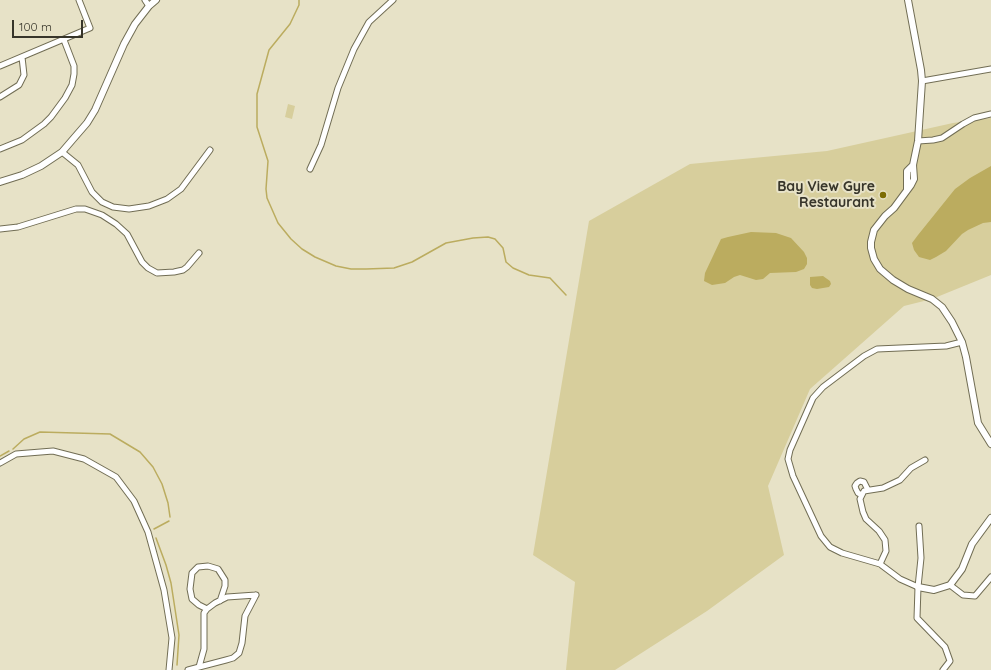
<!DOCTYPE html>
<style>
body{margin:0}
#map{position:relative;width:991px;height:670px;overflow:hidden;background:#e7e2c7;font-family:Quicksand,sans-serif}
canvas{display:block}
.scale{position:absolute;left:12px;top:20px;width:71px;height:18px;box-sizing:border-box;border:2px solid #37352a;border-top:0;padding-left:5px;font-size:12px;line-height:14px;white-space:nowrap;color:#37352a;-webkit-text-stroke:3px #e7e2c7;paint-order:stroke}
</style>
<div id="map">
<canvas width="991" height="670"></canvas>
<div class="scale">100 m</div>
</div>
<script>
const context = document.querySelector('canvas').getContext('2d');
context.lineJoin = 'round';
function fillPath(path, color) {
  context.fillStyle = color;
  context.fill(path, 'evenodd');
}
function shape(rows) {
  const path = new Path2D();
  for (const r of rows) {
    path.moveTo(r[0], r[1]);
    for (let i = 2; i < r.length; i += 2) path.lineTo(r[i], r[i + 1]);
  }
  return path;
}
function trace(path, color, width, dash) {
  context.strokeStyle = color;
  context.lineWidth = width;
  context.lineCap = dash ? 'butt' : 'round';
  context.setLineDash(dash || []);
  context.stroke(path);
}
function drawText(font, color, halo, rows, align = 'center') {
  context.font = font + ' Quicksand,sans-serif';
  context.lineWidth = 4;
  context.setLineDash([]);
  context.textBaseline = 'middle';
  context.strokeStyle = halo;
  context.fillStyle = color;
  for (const [text, x, y, turn = 0] of rows) {
    context.save();
    context.translate(x, y);
    context.rotate((+turn || 0) * Math.PI / 180);
    context.textAlign = isNaN(turn) ? turn : align;
    if (halo) context.strokeText(text, 0, 0);
    context.fillText(text, 0, 0);
    context.restore();
  }
}
fillPath(shape([
 [288,104,295,106,292,119,285,117],
 [991,118,991,275,932,299,904,306,810,389,768,486,784,555,707,611,615,670,566,670,575,582,533,555,589,221,690,164,827,151,953,123]
]), '#d7ce9c');
fillPath(shape([
 [991,166,991,222,983,223,968,230,962,234,946,251,936,257,930,260,919,257,914,250,912,243,918,235,955,189,970,178],
 [751,232,776,233,791,238,804,252,807,258,807,264,804,269,796,272,770,273,763,279,756,280,740,275,734,277,725,283,712,285,704,281,705,273,721,239,728,237],
 [823,276,830,281,831,284,829,287,817,289,812,288,810,285,810,277]
]), '#bbac5f');
trace(shape([
 [299,0,299,5,290,24,269,50,257,94,257,127,268,161,266,189,267,198,278,223,291,239,302,249,315,257,336,266,351,269,366,269,394,268,412,262,446,243,473,238,488,237,495,239,503,248,506,262,513,268,529,275,550,278,566,295],
 [13,449,24,439,40,432,110,434,140,452,153,467,162,484,168,503,170,517],
 [0,456,9,451],
 [154,529,169,521],
 [156,538,166,565,171,583,179,635,177,665]
]), '#bbac5f', 1.5);
const minor = shape([
 [145,0,149,6],
 [0,66,90,28,79,0],
 [922,81,991,69],
 [0,97,19,85,24,75,22,57],
 [918,141,933,140,942,138,963,124,974,118,991,114],
 [0,149,22,140,44,124,51,117,65,98,72,85,74,74,74,66,64,40],
 [62,152,78,165,92,192,102,202,113,207,129,209,149,206,167,199,181,189,210,150],
 [310,169,321,145,338,88,354,49,369,22,393,0],
 [0,229,18,227,76,209,85,209,102,215,116,224,127,234,142,262,148,268,157,273,174,272,183,270,187,267,199,253],
 [0,463,16,454,53,451,84,459,116,477,134,501,148,532,164,590,172,638,169,670],
 [862,495,858,493,856,489,855,486,857,483,860,481,864,482,868,490],
 [919,526,921,558,918,587,917,618,945,647,950,661,943,670],
 [880,564,886,551,885,540,879,531,866,519,863,512,860,499,864,491,883,488,900,480,911,468,925,460],
 [950,585,963,595,975,596,991,577],
 [918,587,900,579,880,564,842,553,830,547,821,536,793,476,788,459,790,450,813,398,823,387,864,356,877,349,946,346,962,342],
 [207,609,199,605,192,599,190,589,192,573,198,567,208,566,218,569,225,580,225,586,220,601],
 [199,667,204,649,204,613,207,609,215,603,227,597,256,595],
 [188,670,226,660,233,658,239,653,242,643,245,616,256,595]
]);
const tertiary = shape([
 [908,0,921,70,922,81,918,141,913,165,914,179,911,185,894,208,885,216,874,230,871,242,871,248,874,259,880,269,893,280,908,289,932,299,942,307,952,322,962,342,966,357,978,423,991,444],
 [0,182,22,175,41,166,62,152,74,138,87,123,95,110,124,44,135,24,149,6,156,0],
 [907,190,907,171,913,165],
 [918,587,934,590,950,585,962,569,972,544,991,518]
]);
trace(minor, '#716d54', 7);
trace(tertiary, '#716d54', 8);
trace(minor, '#fff', 5);
trace(tertiary, '#fff', 6);
for (const [x, y, r, color] of [
 [883,195,4,"#7c6c05"]
]) {
  const dot = new Path2D();
  dot.arc(x, y, r, 0, 2 * Math.PI);
  context.fillStyle = color;
  context.fill(dot);
  trace(dot, '#e7e2c7', 1.5);
}
drawText('bold 14px', '#37352a', '#e7e2c7', [
 ["Bay View Gyre",875,187],
 ["Restaurant",875,203]
], 'right');
</script>
